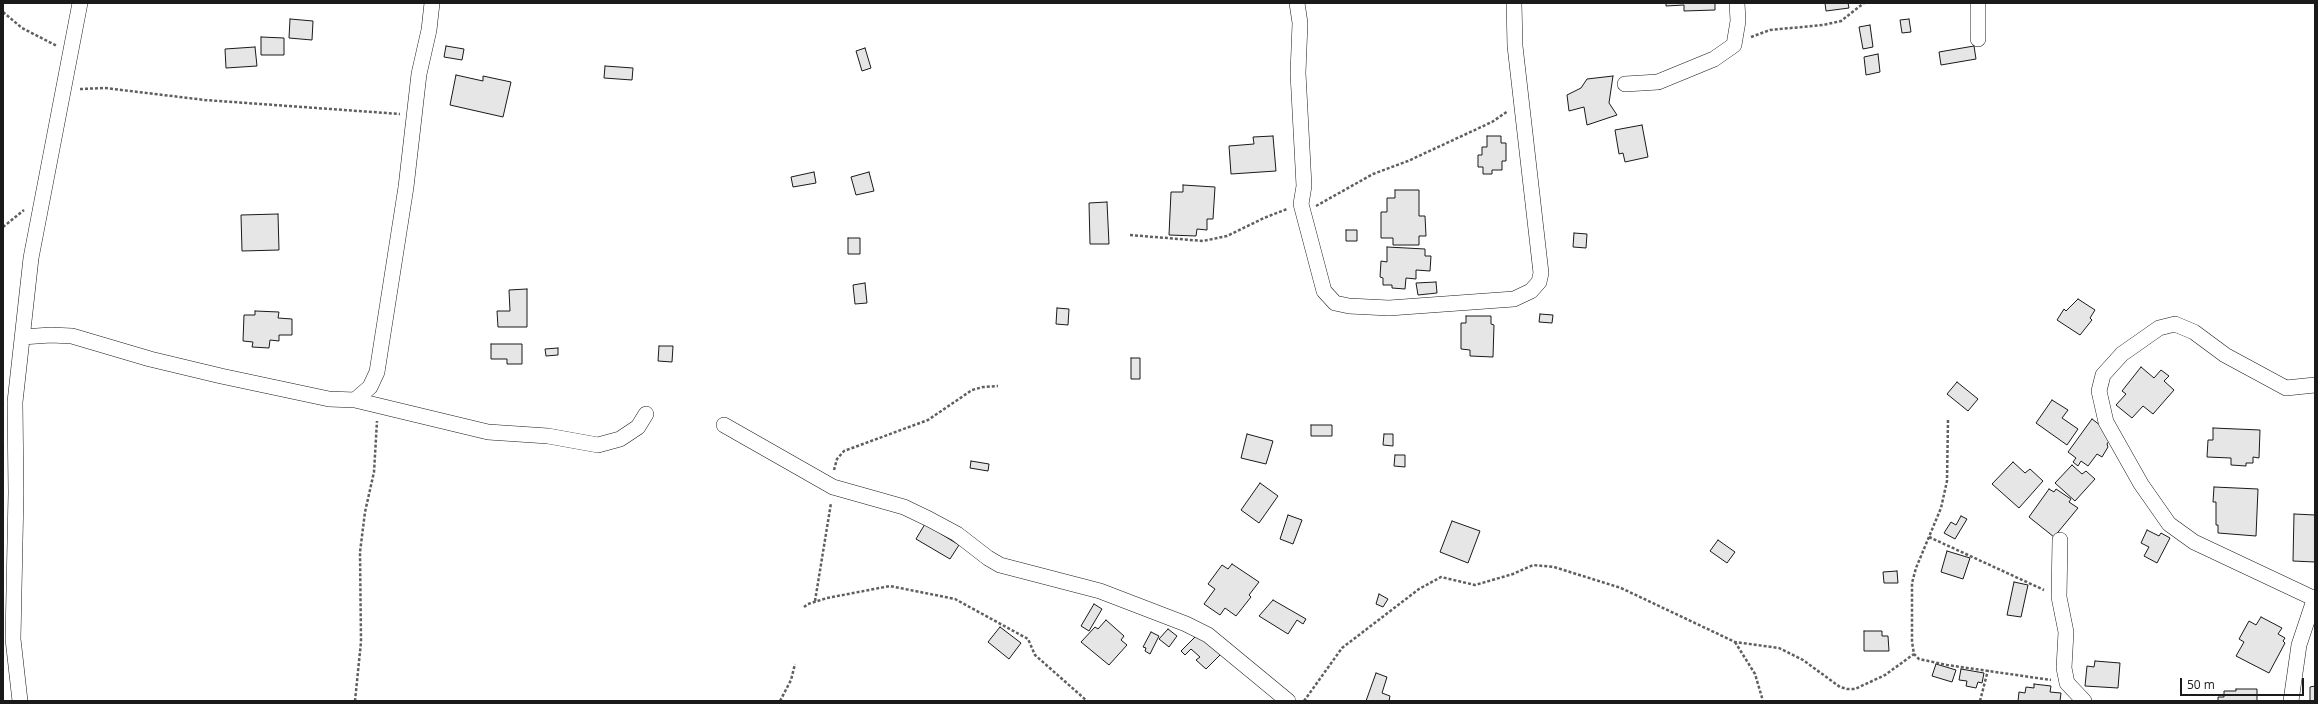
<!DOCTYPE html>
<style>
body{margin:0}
#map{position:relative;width:2318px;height:704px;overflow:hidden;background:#fff;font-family:"Open Sans",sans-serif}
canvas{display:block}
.frame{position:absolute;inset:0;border:4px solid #1a1a1a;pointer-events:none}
.scale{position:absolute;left:2180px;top:678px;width:124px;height:18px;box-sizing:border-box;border:2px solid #1a1a1a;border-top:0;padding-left:5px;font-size:12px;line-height:14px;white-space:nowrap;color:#1a1a1a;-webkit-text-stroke:3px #fff;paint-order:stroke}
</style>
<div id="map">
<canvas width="2318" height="704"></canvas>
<div class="frame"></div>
<div class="scale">50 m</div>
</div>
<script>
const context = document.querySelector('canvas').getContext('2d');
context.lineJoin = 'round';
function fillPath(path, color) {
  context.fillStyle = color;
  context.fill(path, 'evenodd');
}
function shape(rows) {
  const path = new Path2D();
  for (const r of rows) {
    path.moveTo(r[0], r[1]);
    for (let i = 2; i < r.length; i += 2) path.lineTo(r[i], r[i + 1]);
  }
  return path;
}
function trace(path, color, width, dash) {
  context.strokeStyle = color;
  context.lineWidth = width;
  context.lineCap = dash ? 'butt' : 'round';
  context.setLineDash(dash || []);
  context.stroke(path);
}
const building = shape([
 [1666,3,1715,3,1715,10,1684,11,1684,5,1666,6,1666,3],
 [1825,3,1848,3,1849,8,1826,11,1825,3],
 [290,19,313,21,312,40,289,38,290,19],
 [1909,19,1911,32,1902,33,1900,20,1909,19],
 [1870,25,1873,47,1863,49,1859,27,1870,25],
 [261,37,284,38,284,55,261,55,261,37],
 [446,46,464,49,462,60,444,57,446,46],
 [1974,46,1976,59,1941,65,1939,52,1974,46],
 [255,47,257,66,226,68,225,49,255,47],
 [865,48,871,68,862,71,856,51,865,48],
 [1878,54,1880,72,1866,75,1864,57,1878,54],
 [605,66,633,68,632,80,604,78,605,66],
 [456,75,483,81,483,76,511,82,503,117,450,105,456,75],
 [1613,76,1609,103,1617,115,1587,125,1584,107,1569,111,1567,95,1581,88,1587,79,1613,76],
 [1642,125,1648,157,1625,162,1623,153,1619,154,1615,130,1642,125],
 [1273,136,1276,171,1231,174,1229,146,1254,144,1253,137,1273,136],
 [1487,136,1501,136,1501,143,1506,143,1506,161,1502,161,1502,170,1492,170,1492,174,1483,174,1483,167,1478,167,1478,155,1482,155,1482,147,1487,147,1487,136],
 [814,172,816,183,793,187,791,177,814,172],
 [869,172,874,191,856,195,851,177,869,172],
 [1183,185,1215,187,1213,219,1207,219,1207,230,1197,229,1196,236,1169,235,1171,192,1183,192,1183,185],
 [1395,190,1419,190,1419,216,1425,216,1426,236,1419,236,1419,245,1393,245,1393,238,1381,238,1381,212,1387,212,1387,198,1395,198,1395,190],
 [1107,202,1109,244,1090,244,1089,203,1107,202],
 [278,214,279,250,242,251,241,215,278,214],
 [1346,230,1357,230,1357,241,1346,241,1346,230],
 [1574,233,1587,234,1586,248,1573,247,1574,233],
 [848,238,860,238,860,254,848,254,848,238],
 [1387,247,1425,249,1425,256,1431,256,1430,271,1416,270,1416,279,1406,278,1405,289,1392,288,1392,285,1383,285,1383,278,1380,277,1381,261,1387,262,1387,247],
 [1436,282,1437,293,1418,295,1416,283,1436,282],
 [865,283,867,303,855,304,853,285,865,283],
 [527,289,527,327,498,327,497,311,510,311,509,290,527,289],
 [2078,299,2095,310,2090,318,2092,320,2080,335,2057,320,2064,309,2066,311,2078,299],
 [1057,308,1069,309,1068,325,1056,324,1057,308],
 [255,311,279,312,278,318,292,319,292,335,279,335,279,341,270,340,269,348,252,347,253,342,243,341,244,315,255,315,255,311],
 [1540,314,1553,315,1552,323,1539,322,1540,314],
 [1466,316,1491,316,1491,324,1494,325,1493,357,1470,356,1470,350,1461,349,1461,323,1466,323,1466,316],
 [491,344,522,344,522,364,507,364,507,359,491,359,491,344],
 [659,346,673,346,672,362,658,361,659,346],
 [558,348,558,355,546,356,545,349,558,348],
 [1131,358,1140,358,1140,379,1131,379,1131,358],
 [2141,367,2154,378,2161,370,2169,376,2164,381,2174,390,2153,414,2143,406,2132,418,2116,405,2126,394,2122,391,2141,367],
 [1957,382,1978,399,1968,411,1947,394,1957,382],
 [2052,400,2068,410,2062,418,2078,429,2067,445,2036,423,2052,400],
 [2092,419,2113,435,2107,444,2108,447,2102,457,2097,454,2088,466,2081,461,2078,466,2073,462,2076,458,2068,452,2092,419],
 [1311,425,1332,425,1332,436,1311,436,1311,425],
 [2213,428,2260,430,2259,458,2253,457,2253,463,2246,463,2246,466,2231,465,2231,458,2207,457,2208,440,2213,440,2213,428],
 [1247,434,1273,441,1266,464,1241,458,1247,434],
 [1384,434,1393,434,1393,446,1383,445,1384,434],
 [1395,455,1405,455,1405,467,1394,466,1395,455],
 [971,461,989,464,988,471,970,468,971,461],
 [2013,462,2025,473,2030,469,2043,481,2019,508,1992,484,2013,462],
 [2072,465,2082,474,2086,471,2095,479,2075,501,2055,483,2072,465],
 [1260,483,1278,496,1259,523,1241,510,1260,483],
 [2214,487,2258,489,2256,536,2218,533,2218,525,2216,525,2216,502,2213,502,2214,487],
 [2049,489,2054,492,2056,489,2071,499,2069,502,2078,508,2054,537,2029,517,2049,489],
 [2294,514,2315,515,2315,562,2293,561,2294,514],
 [1288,515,1302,520,1293,544,1280,539,1288,515],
 [1961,516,1967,519,1955,539,1944,533,1951,522,1956,525,1961,516],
 [1452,521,1480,531,1468,563,1440,552,1452,521],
 [925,524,959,545,950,559,916,539,925,524],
 [2147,530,2159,536,2161,533,2170,538,2157,563,2144,556,2149,547,2141,543,2147,530],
 [1718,540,1735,552,1727,563,1710,551,1718,540],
 [1947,551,1970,558,1963,579,1941,572,1947,551],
 [1232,564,1259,582,1249,595,1251,597,1236,616,1225,608,1220,615,1204,604,1215,589,1208,584,1222,565,1228,569,1232,564],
 [1897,571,1898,583,1884,583,1883,572,1897,571],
 [2014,582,2028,585,2021,617,2007,615,2014,582],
 [1379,594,1388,599,1383,607,1376,604,1379,594],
 [1273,600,1306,619,1303,624,1297,620,1288,634,1259,616,1273,600],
 [1094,604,1102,609,1089,631,1081,626,1094,604],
 [2261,617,2282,628,2278,634,2285,638,2283,641,2285,643,2269,673,2236,656,2244,642,2239,639,2249,621,2256,625,2261,617],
 [1106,620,1124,636,1121,640,1127,645,1109,665,1081,642,1095,627,1098,629,1106,620],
 [1000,627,1021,643,1009,659,988,642,1000,627],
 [1168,629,1177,636,1169,647,1159,639,1168,629],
 [1864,631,1882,631,1882,636,1888,636,1889,651,1864,651,1864,631],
 [1151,632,1159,636,1150,654,1145,651,1146,648,1143,647,1151,632],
 [1198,634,1221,654,1206,669,1196,660,1200,657,1191,649,1185,655,1181,651,1198,634],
 [2095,661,2120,663,2118,688,2085,686,2087,666,2094,667,2095,661],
 [1936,664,1956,670,1952,682,1932,676,1936,664],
 [1961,669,1984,673,1982,683,1978,682,1976,688,1966,686,1967,681,1959,680,1961,669],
 [1376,673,1387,677,1382,693,1390,696,1389,701,1366,701,1376,673],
 [2034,684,2051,686,2050,692,2061,693,2060,701,2018,701,2019,692,2025,693,2026,687,2034,688,2034,684],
 [2315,686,2315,701,2310,701,2310,687,2315,686],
 [2236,689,2257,689,2257,701,2218,701,2218,697,2224,697,2224,691,2236,691,2236,689]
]);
fillPath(building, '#e6e6e6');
trace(building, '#1a1a1a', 1);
const street = shape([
 [1297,3,1300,23,1298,73,1304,186,1301,204,1324,291,1335,303,1349,306,1389,308,1514,299,1531,291,1539,282,1541,273,1515,46,1514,3],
 [1978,3,1978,39],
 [1625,84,1658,82,1714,59,1734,45,1738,21,1737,3],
 [22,337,51,335,72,336,150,359,221,376,329,399,355,400,370,387,377,372,406,187,419,74,429,30,432,3],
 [355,400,488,432,548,436,598,445,620,439,638,427,646,414],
 [724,425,833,487,904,507,929,519,957,534,988,558,1000,565,1100,591,1186,624,1208,635,1288,701],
 [2060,540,2059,597,2066,632,2064,668,2067,683,2084,701],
 [2313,598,2194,542,2169,524,2141,484,2106,422,2099,391,2103,375,2122,354,2159,328,2175,324,2194,332,2225,355,2286,388,2315,385],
 [20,701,13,639,16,493,15,402,31,258,80,3],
 [2291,701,2299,645,2315,597]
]);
trace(street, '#1a1a1a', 16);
trace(shape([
 [3,12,22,28,57,46],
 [1751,37,1770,30,1823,25,1841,21,1864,3],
 [80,89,105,88,205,100,400,114],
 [1316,206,1373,174,1408,161,1492,122,1508,111],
 [3,227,24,210],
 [1130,235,1203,241,1227,236,1264,218,1287,209],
 [1948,420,1947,481,1941,508,1916,568,1912,583,1912,642,1914,654,1919,659,1947,665,2051,680],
 [834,470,837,459,844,451,928,420,972,390,983,387,998,386],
 [1929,537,2044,590],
 [815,601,831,503],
 [804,607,808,604,827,598,890,586,955,599,1028,639,1035,655,1087,701],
 [1735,642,1755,674,1763,701],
 [355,701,361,642,360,552,365,512,374,472,377,421],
 [780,701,791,680,795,664],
 [1304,701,1342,648,1419,589,1441,577,1475,585,1513,574,1533,565,1554,567,1621,588,1735,642,1779,648,1803,660,1840,687,1847,689,1855,689,1885,675,1914,654],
 [1980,701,1988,670]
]), '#5f5f5f', 2.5, [3, 2]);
trace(street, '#fff', 15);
</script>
